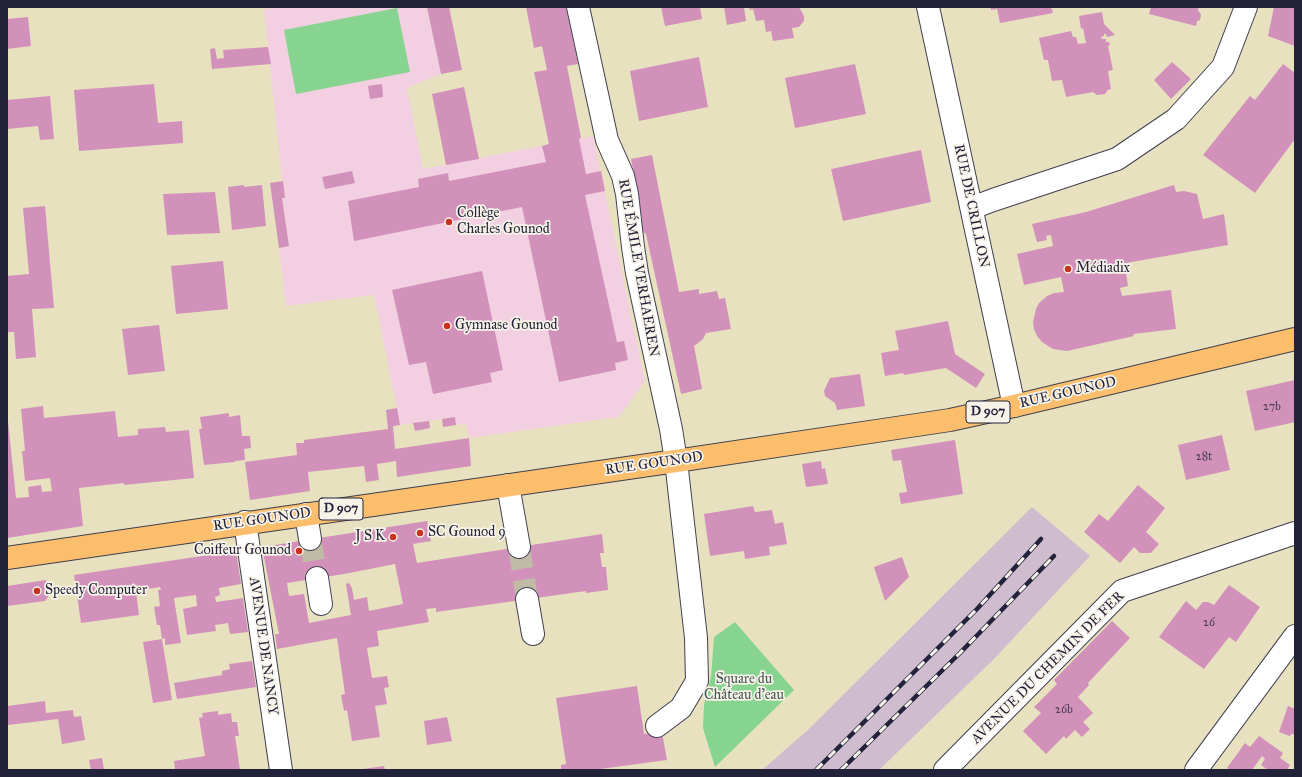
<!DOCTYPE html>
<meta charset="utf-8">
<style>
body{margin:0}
#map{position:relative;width:1302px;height:777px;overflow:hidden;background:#e8e1bf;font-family:"IM FELL Great Primer",serif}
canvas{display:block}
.frame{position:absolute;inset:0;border:8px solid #22223b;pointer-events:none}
</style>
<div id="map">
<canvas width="1302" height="777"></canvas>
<div class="frame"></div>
</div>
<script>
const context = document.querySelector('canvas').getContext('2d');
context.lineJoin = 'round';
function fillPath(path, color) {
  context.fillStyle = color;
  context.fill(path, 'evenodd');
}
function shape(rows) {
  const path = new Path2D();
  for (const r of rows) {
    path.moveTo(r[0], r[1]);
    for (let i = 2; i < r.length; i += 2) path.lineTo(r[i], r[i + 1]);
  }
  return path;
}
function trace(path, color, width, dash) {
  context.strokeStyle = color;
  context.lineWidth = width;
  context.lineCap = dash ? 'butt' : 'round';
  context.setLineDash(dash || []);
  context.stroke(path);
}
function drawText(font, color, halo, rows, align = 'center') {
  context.font = font + ' "IM FELL Great Primer",serif';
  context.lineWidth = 3.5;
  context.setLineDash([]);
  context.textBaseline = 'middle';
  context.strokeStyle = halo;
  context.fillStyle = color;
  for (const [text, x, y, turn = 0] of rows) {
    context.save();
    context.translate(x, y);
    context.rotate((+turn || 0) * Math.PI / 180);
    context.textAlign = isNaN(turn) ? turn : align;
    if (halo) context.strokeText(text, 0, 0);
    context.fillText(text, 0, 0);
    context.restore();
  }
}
fillPath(shape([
 [281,7,427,7,441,74,407,88,423,169,593,136,645,381,619,417,469,438,466,424,456,425,455,417,400,425,374,295,286,306,279,248,289,246,282,198,284,198,264,9]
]), '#f2cfe1');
fillPath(shape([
 [1032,507,1090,556,994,659,879,770,762,770,810,728]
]), '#cfbdcf');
fillPath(shape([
 [397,8,410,72,296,94,284,30],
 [735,622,794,690,715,767,703,728,704,705,711,677,714,637]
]), '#87d390');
fillPath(shape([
 [427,7,449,7,462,70,441,74],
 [526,7,566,7,578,64,567,66,581,138,579,139,586,174,601,171,605,191,585,195,617,342,624,341,628,360,615,363,616,370,559,382,522,207,354,241,348,201,419,187,418,179,448,173,449,181,546,162,542,146,549,144,534,72,547,70,542,46,534,48],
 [661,7,700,7,702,19,665,26],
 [724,7,744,7,746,21,727,25],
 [749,7,799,7,804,16,804,21,799,27,792,28,794,38,773,41,771,31,766,32,764,20,756,21,753,9,750,10],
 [991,7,1051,7,1053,13,1000,23,997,9,991,10],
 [1151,7,1199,7,1198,10,1201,15,1200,20,1197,21,1196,26,1149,14],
 [1274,7,1295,7,1295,46,1268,36],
 [1102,12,1104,24,1115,35,1107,37,1106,34,1104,34,1104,36,1101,37,1102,39,1106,39,1106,42,1109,42,1110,45,1108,46,1113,70,1108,71,1111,89,1108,90,1105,94,1097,95,1093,92,1066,97,1062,80,1052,81,1048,60,1044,60,1039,38,1071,31,1073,37,1076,37,1078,44,1086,43,1083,28,1081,29,1079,16],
 [28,17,31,46,7,49,7,19],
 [268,47,271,64,212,69,210,49,215,48,217,59,224,58,223,50],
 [699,57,708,107,639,121,630,71],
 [1172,62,1191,79,1171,99,1154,80],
 [855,64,866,114,795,128,785,78],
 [1283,64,1295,73,1295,139,1255,193,1203,155,1250,96,1255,100],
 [154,84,158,123,182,121,183,143,79,151,74,90],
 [382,84,383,97,370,99,368,86],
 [464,87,479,159,446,165,432,94],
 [50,96,54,139,40,140,38,126,7,129,7,100],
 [921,150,931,202,843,221,831,169],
 [652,155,679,292,699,289,699,294,717,291,719,299,725,298,731,329,706,333,703,339,694,346,702,389,681,394,646,234,643,232,637,208,640,204,631,159],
 [352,171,355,183,325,189,322,177],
 [283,181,285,198,282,198,289,246,279,248,270,183],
 [244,185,244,187,262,185,266,226,232,230,228,187],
 [1174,185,1176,192,1184,191,1197,194,1203,219,1224,214,1228,245,1115,265,1117,273,1126,272,1128,286,1120,288,1122,296,1171,290,1176,329,1133,334,1134,336,1067,351,1053,349,1042,342,1037,336,1034,329,1033,322,1036,309,1039,303,1047,296,1054,293,1064,292,1061,277,1024,285,1017,254,1053,246,1051,235,1046,236,1047,240,1037,242,1032,224,1086,212],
 [215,192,220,233,167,235,163,194],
 [45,206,54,308,32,309,36,357,16,359,14,332,7,332,7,276,29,274,23,208],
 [223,261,228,309,176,314,171,266],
 [482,271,503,370,490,373,492,382,433,394,426,362,409,365,392,290],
 [948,321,955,354,985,374,976,388,946,368,904,375,903,373,885,376,881,353,899,350,895,331],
 [159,325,165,371,128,375,122,329],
 [860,374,865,406,837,410,835,403,825,396,824,391,830,378],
 [1295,380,1295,422,1255,431,1246,391],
 [43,406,44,418,115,411,118,437,138,435,138,429,165,427,166,432,189,430,194,478,124,485,124,483,79,488,83,526,7,538,7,421,8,421,16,498,29,497,28,487,41,485,42,492,52,491,50,478,25,481,22,451,25,451,21,409],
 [397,408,400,425,393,426,395,449,469,438,471,466,397,477,396,461,377,464,379,480,366,482,364,466,308,472,310,491,250,500,245,462,297,455,296,443,304,443,304,440,388,429,386,410],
 [229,413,229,417,240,415,242,436,250,436,251,448,244,449,245,460,235,461,235,462,204,465,199,429,202,429,200,417],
 [455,417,456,425,443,427,442,419],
 [429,421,430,428,415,431,413,423],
 [1222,435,1230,470,1186,480,1178,445],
 [955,440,963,494,901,504,899,493,907,492,901,460,893,461,891,450],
 [821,461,822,469,825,468,828,484,806,487,802,464],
 [1138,485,1165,508,1146,532,1159,544,1151,553,1140,553,1134,547,1120,563,1084,532,1099,514,1108,521],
 [753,506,755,512,772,510,775,524,783,522,787,544,769,547,770,555,745,559,744,551,710,556,704,514],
 [427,521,431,541,413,544,417,563,602,534,604,553,600,553,602,567,606,567,608,590,586,593,586,591,436,612,436,608,426,609,429,622,377,631,379,646,367,648,372,678,387,676,389,687,384,688,387,704,375,706,380,737,352,741,347,710,344,711,341,695,345,694,337,638,277,649,275,634,279,634,262,547],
 [395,564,403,604,369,611,367,597,354,600,352,588,349,583,346,584,351,615,309,623,304,594,289,596,287,583,344,574],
 [236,551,241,584,219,588,220,595,215,597,216,602,243,598,248,632,230,634,228,623,215,625,216,631,187,635,183,609,197,606,196,595,174,598,181,643,165,645,165,638,162,639,160,625,157,625,154,607,160,606,158,590,161,590,160,587,136,591,139,615,81,623,74,575],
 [902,557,909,577,885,601,874,567],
 [46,580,48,597,45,601,7,606,7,586],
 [1229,585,1260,607,1236,642,1229,637,1204,669,1159,637,1186,601,1196,610,1203,602,1208,602,1214,605],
 [1112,621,1130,638,1088,683,1089,685,1078,697,1093,713,1083,722,1090,729,1082,737,1075,730,1066,739,1064,736,1046,754,1023,731,1041,713,1034,707,1057,684,1054,680],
 [162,639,172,700,153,703,143,642],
 [252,661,256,687,177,699,174,683,222,675,222,671,230,669,229,664],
 [637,686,644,734,662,732,667,760,593,770,561,770,561,765,566,764,556,698],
 [45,701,46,713,73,710,74,717,81,716,85,740,62,744,58,719,8,725,7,706],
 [1288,706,1295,709,1295,734,1291,734,1290,736,1279,732],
 [218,711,218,715,231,713,232,722,237,722,239,736,235,736,240,770,175,770,174,761,205,756,199,718,203,717,202,713],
 [447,717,452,741,427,745,424,721],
 [1259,736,1283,753,1280,758,1290,765,1287,770,1268,770,1261,765,1265,759,1262,756,1252,770,1230,770,1227,768,1245,743,1250,747],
 [102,758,104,770,91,770,89,760],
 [384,766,385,770,363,770,363,769]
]), '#d291ba');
trace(shape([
 [310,539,317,578],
 [519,547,527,599]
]), '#c0bba5', 22, [22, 11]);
const minor = shape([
 [578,7,607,140,623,176,627,194,633,247,637,273,671,429,676,461,696,638,697,681,681,708,657,726],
 [928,7,1014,406],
 [972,208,993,200,1117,159,1176,119,1223,67,1246,7],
 [508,485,519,547],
 [306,514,310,539],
 [245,522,281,770],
 [317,578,321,604],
 [527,599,533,634],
 [945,770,1122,591,1295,533],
 [1196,770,1295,636]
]);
const major = shape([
 [7,558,676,461,950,420,1014,406,1295,339]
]);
trace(minor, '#403f4f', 24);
trace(major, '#403f4f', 24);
trace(minor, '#fff', 22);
trace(major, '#fabe6d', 22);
const rail = shape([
 [816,770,977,609,1041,539],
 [841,770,960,653,1054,556]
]);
trace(rail, '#22223b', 4.5);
trace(rail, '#f7f3e8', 3, [9]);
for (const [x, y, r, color] of [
 [449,222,4,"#c8321e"],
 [1068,269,4,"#c8321e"],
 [447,326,4,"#c8321e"],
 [420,533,4,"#c8321e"],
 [393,537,4,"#c8321e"],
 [299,551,4,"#c8321e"],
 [37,591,4,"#c8321e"]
]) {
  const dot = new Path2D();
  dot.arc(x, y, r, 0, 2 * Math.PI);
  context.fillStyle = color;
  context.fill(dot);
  trace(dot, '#f7f3e8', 1.5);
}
drawText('12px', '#4e3e5b', null, [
 ["27b",1272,407],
 ["28t",1204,457],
 ["26",1209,623],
 ["26b",1064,710]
]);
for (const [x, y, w] of [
 [988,412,44],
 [341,509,44]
]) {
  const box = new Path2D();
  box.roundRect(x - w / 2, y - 11, w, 22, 3);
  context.fillStyle = '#f7f3e8';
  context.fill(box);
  trace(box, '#22223b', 1);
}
drawText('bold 13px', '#22223b', null, [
 ["D 907",988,412],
 ["D 907",341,509]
]);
drawText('14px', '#22223b', '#f7f3e8', [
 ["RUE DE CRILLON",971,206,78],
 ["RUE ÉMILE VERHAEREN",638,268,80],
 ["RUE GOUNOD",1068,393,-13],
 ["RUE GOUNOD",654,464,-8],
 ["RUE GOUNOD",262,520,-8],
 ["AVENUE DE NANCY",263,646,82],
 ["AVENUE DU CHEMIN DE FER",1048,668,-45]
]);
drawText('14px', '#22223b', '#f7f3e8', [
 ["Collège",457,214],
 ["Charles Gounod",457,230],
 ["Médiadix",1076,269],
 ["Gymnase Gounod",455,326],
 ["SC Gounod 9",428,533],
 ["J S K",385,537,"right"],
 ["Coiffeur Gounod",291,551,"right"],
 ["Speedy Computer",45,591]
], 'left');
drawText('14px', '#405754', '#f7f3e8', [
 ["Square du",744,680],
 ["Château d'eau",744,696]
]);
</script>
